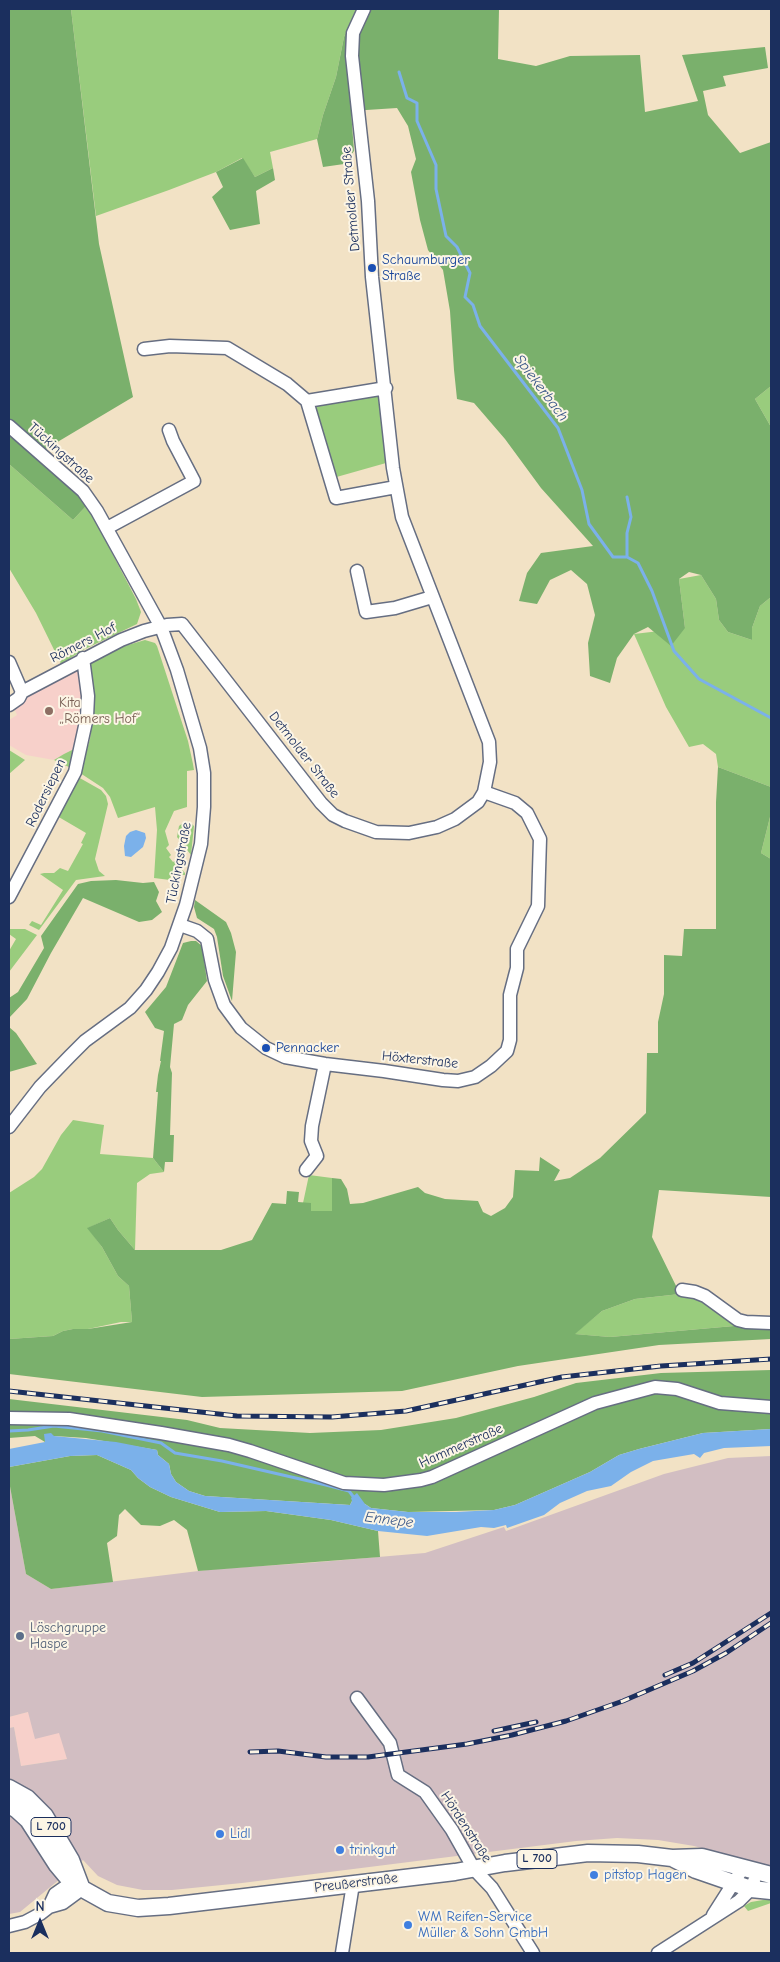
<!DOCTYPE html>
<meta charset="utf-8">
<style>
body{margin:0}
#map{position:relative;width:780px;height:1962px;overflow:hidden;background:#f2e2c5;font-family:"Comic Neue",sans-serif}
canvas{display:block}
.frame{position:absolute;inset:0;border:10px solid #1b2f5e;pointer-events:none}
.north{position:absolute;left:15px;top:1897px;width:50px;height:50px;-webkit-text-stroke:4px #fcf5e5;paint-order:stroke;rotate:0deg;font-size:14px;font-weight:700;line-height:20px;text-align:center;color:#1b2f5e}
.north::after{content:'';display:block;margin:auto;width:18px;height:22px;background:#1b2f5e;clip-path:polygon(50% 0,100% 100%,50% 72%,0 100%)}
</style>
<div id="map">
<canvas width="780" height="1962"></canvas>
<div class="frame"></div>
<div class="north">N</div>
</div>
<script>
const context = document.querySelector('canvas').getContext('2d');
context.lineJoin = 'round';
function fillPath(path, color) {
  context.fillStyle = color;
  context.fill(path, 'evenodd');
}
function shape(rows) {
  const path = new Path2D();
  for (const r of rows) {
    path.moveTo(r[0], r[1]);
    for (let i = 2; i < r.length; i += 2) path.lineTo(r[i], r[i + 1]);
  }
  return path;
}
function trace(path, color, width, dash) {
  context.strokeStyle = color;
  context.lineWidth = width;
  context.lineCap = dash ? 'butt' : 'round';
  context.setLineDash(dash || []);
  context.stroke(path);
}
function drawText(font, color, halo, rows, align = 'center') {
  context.font = font + ' "Comic Neue",sans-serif';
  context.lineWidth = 4;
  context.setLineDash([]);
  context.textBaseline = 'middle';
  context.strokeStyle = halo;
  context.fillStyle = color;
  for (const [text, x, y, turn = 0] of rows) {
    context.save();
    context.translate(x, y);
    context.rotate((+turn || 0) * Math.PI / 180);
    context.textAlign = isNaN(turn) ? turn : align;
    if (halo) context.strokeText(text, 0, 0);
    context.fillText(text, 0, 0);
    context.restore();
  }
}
fillPath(shape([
 [77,668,79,670,83,691,78,747,54,760,26,755,9,745,9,720,17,715,14,708,28,692,42,688,59,680,57,676],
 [28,1712,60,1732,67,1759,21,1766,14,1727,9,1728,9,1717]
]), '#f7d0ca');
fillPath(shape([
 [771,1456,771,1867,694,1846,658,1840,617,1838,576,1841,242,1883,172,1890,143,1890,117,1885,98,1876,83,1860,20,1912,9,1914,9,1728,14,1727,21,1766,67,1759,59,1733,35,1739,28,1712,9,1717,9,1481,26,1574,51,1589,215,1569,308,1563,425,1553,504,1527,506,1531,664,1474,728,1458]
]), '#d2bec2');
fillPath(shape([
 [71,9,356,9,344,37,336,77,323,115,317,139,270,152,273,168,255,177,242,158,216,172,169,190,96,216],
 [771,386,771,427,755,399],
 [378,390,386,463,333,478,311,404],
 [9,464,73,520,87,505,136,599,141,612,137,624,83,650,61,664,36,613,9,568],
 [701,575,716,599,719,620,728,632,752,640,752,628,760,606,771,597,771,787,718,767,716,754,703,744,689,747,666,707,634,634,685,628,679,579],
 [145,640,155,643,157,646,188,741,193,764,194,770,187,771,187,807,174,811,165,831,169,845,166,848,171,855,169,857,173,862,175,861,185,873,185,875,171,874,170,880,154,878,157,830,155,807,118,818,110,797,103,788,80,773,90,739,93,713,90,667,91,660,118,648],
 [78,747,71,768,54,760,64,754],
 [9,750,25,760,9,774],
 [78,777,101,790,106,796,108,804,95,859,99,871,105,876,76,880,39,930,29,925,32,921,41,925,63,890,40,874,44,873,54,873,60,868,68,871,83,844,81,843,86,833,57,816],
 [771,813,771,859,761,853],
 [184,822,191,823,194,826,191,855,177,837,179,826],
 [10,929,25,929,37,935,9,972,9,951,16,939,9,934],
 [73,1120,104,1125,100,1154,153,1158,164,1172,150,1174,137,1183,135,1250,118,1230,110,1218,88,1228,102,1247,118,1276,129,1286,132,1322,121,1322,88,1329,73,1329,63,1331,53,1336,9,1339,9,1193,34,1177,42,1169,61,1135],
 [309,1175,332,1178,332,1211,310,1211,311,1203,303,1203],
 [680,1294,694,1295,731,1322,734,1326,610,1337,574,1334,602,1311,635,1299],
 [763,1900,771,1900,771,1903,748,1911,744,1906,751,1902]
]), '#99cc7d');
fillPath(shape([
 [9,9,71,9,99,244,133,397,44,450,61,479,87,505,73,520,9,464],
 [356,9,499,9,498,59,536,66,570,56,640,55,645,112,698,101,682,55,765,47,768,68,723,76,726,86,703,91,708,115,740,153,771,142,771,386,755,399,771,427,771,597,760,606,752,628,752,640,728,632,719,620,716,599,701,575,689,572,679,579,685,628,671,646,648,627,634,634,617,658,610,683,590,676,588,643,595,615,587,584,571,570,550,580,537,604,519,601,527,573,541,553,593,546,541,488,505,439,474,403,457,399,454,370,450,311,443,270,428,250,420,220,411,172,416,159,408,126,397,108,351,111,354,151,344,164,323,167,317,139,323,115,336,77,344,37],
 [243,158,255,177,273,168,275,180,256,191,260,224,230,230,212,197,223,187,216,172],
 [718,767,771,787,771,813,761,853,771,859,771,1197,659,1190,652,1237,680,1294,635,1299,602,1311,575,1334,610,1337,734,1326,746,1322,771,1323,771,1339,659,1345,518,1366,402,1391,202,1397,9,1374,9,1339,53,1336,63,1331,73,1329,88,1329,132,1322,129,1286,118,1276,102,1247,87,1228,110,1218,118,1230,135,1250,221,1250,252,1240,272,1203,286,1204,287,1191,299,1192,298,1202,311,1203,311,1211,332,1211,332,1178,341,1179,347,1189,350,1204,363,1203,418,1187,425,1193,445,1199,478,1201,483,1212,491,1216,505,1208,513,1197,515,1170,539,1171,540,1157,560,1170,554,1181,570,1178,600,1158,646,1113,647,1053,658,1053,658,1022,664,994,664,955,682,956,684,929,716,929,716,802],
 [116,880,143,883,154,882,159,892,156,901,162,912,152,920,139,922,83,898,51,953,27,999,9,1018,9,998,18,992,44,948,41,936,78,884,91,881],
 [195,900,226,922,231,933,236,952,232,1001,223,976,217,937,214,929,197,918,194,907],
 [191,941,196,941,202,946,207,981,188,1005,182,1020,174,1024,170,1067,172,1073,170,1135,174,1135,173,1162,165,1162,164,1172,153,1158,158,1092,156,1092,158,1075,161,1061,160,1061,164,1031,155,1028,145,1012,166,987,183,943],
 [9,1027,16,1033,37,1064,9,1072],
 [771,1370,771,1429,703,1433,639,1449,619,1455,590,1472,515,1505,494,1510,408,1512,371,1508,365,1504,352,1501,350,1505,205,1496,189,1491,176,1482,171,1474,169,1464,158,1455,157,1450,86,1438,54,1436,45,1442,35,1436,9,1438,9,1399,187,1420,220,1428,310,1433,381,1430,456,1418,534,1397,576,1383,661,1373],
 [97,1455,131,1470,138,1478,150,1487,171,1497,220,1512,266,1511,331,1520,378,1531,380,1557,198,1571,187,1530,174,1520,160,1526,141,1525,125,1509,119,1515,117,1536,107,1543,113,1582,51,1589,26,1574,9,1481,9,1467,70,1456]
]), '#7ab06c');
fillPath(shape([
 [136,830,145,833,146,838,143,847,131,857,125,856,124,846,126,836,130,832],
 [771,1429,771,1446,724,1448,704,1453,700,1458,694,1454,653,1461,631,1472,611,1486,587,1491,560,1503,544,1515,507,1528,506,1525,494,1528,481,1527,427,1536,378,1531,331,1520,266,1511,220,1512,171,1497,150,1487,138,1478,131,1470,97,1455,70,1456,9,1467,9,1449,45,1442,44,1434,51,1433,54,1436,116,1442,157,1450,158,1455,169,1464,171,1474,176,1482,189,1491,205,1496,350,1505,352,1501,351,1498,357,1493,365,1504,371,1508,408,1512,456,1512,494,1510,515,1505,590,1472,619,1455,639,1449,703,1433]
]), '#7bb1ea');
trace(shape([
 [399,72,407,98,417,103,417,121,436,165,436,189,446,236,457,247,470,273,465,297,473,305,480,326,558,428,582,490,589,524,613,557,627,557,638,563,652,591,674,651,699,679,771,718],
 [627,557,627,533,631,517,627,497],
 [9,1431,28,1430,54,1426,102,1431,161,1443,175,1453,222,1461,326,1485,349,1491,355,1499]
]), '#7bb1ea', 3);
const minor = shape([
 [144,349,170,346,227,348,287,384,307,401,336,498,396,487],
 [307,401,386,388],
 [9,426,83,491,97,511,161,627,177,670,200,748,204,773,204,807,201,844,186,905,171,948,158,972,146,990,130,1008,85,1041,70,1056,40,1087,9,1127],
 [107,528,194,481,173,441,169,430],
 [357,571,366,612,395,608,432,597],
 [9,662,22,692],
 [9,705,19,698,22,692,121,640,144,631,167,625,182,624,321,803,333,815,345,821,376,832,409,833,437,827,455,819,478,802,484,792,490,762,489,742,402,517,393,468,372,277,368,201,352,56,353,33,364,9],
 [9,897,75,772,87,717,88,696,83,658],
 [180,925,197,931,207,939,215,980,224,1005,241,1028,266,1048,285,1057,325,1064,384,1071,443,1080,458,1081,475,1077,491,1066,507,1051,510,1040,510,995,517,968,517,949,538,906,539,871,540,839,527,813,515,803,484,792],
 [306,1170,317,1156,311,1141,312,1126,325,1064],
 [682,1290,695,1292,705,1296,738,1320,746,1322,771,1323],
 [9,1418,69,1419,161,1433,229,1445,250,1451,344,1483,384,1485,421,1480,432,1477,595,1403,655,1387,677,1389,720,1403,771,1407],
 [357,1698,390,1743,398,1775,425,1792,452,1830,474,1869,492,1888,533,1953],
 [49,1907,63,1903,82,1889],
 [713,1915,743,1868],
 [9,1926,25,1922,40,1914,49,1907,55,1894,78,1878],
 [342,1953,353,1884],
 [658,1953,739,1901,751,1889,754,1881]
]);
const major = shape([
 [9,1788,27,1798,45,1816,71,1860,82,1889],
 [9,1805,17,1810,28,1820,57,1865,72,1883,108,1903,138,1908,169,1906,455,1872,505,1863,588,1853,638,1854,672,1858,702,1857,771,1875],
 [674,1859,696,1870,751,1889,771,1891]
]);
trace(minor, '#666e82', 15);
trace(major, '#666e82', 19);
trace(minor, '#fff', 12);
trace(major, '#fff', 16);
const rail = shape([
 [9,1391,237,1416,332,1417,406,1411,562,1377,661,1366,771,1359],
 [665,1675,693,1663,771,1613],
 [494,1731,536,1722],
 [250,1752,278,1751,326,1757,368,1757,467,1744,512,1735,566,1721,623,1701,693,1671,726,1653,771,1623]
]);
trace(rail, '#1b2f5e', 5);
trace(rail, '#fcf5e5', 3, [9]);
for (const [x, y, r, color] of [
 [372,268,5,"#1a4fb4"],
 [49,711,5,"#8d6e63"],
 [266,1048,5,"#1a4fb4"],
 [20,1636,5,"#5c6f8a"],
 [220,1834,5,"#3f7fe0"],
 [340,1850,5,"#3f7fe0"],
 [594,1875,5,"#3f7fe0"],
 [408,1925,5,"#3f7fe0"]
]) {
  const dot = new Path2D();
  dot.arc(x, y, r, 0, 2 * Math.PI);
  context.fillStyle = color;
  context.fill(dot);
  trace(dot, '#fcf5e5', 2);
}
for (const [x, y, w] of [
 [51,1827,40],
 [537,1859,40]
]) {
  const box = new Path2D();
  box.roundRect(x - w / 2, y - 9.5, w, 19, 4);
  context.fillStyle = '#fcf5e5';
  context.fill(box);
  trace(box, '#1b2f5e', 1);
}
drawText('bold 12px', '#1b2f5e', null, [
 ["L 700",51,1827],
 ["L 700",537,1859]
]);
drawText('14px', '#1b2f5e', '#fcf5e5', [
 ["Detmolder Straße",351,199,-95],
 ["Tückingstraße",61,453,42],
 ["Römers Hof",83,643,-27],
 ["Detmolder Straße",304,755,52],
 ["Rodersiepen",46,793,-64],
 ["Tückingstraße",179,863,-79],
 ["Höxterstraße",420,1060,6],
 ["Hammerstraße",461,1446,-24],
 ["Hördenstraße",466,1827,57],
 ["Preußerstraße",356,1883,-7]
]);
drawText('14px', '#164399', '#fcf5e5', [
 ["Schaumburger",382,260],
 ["Straße",382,276],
 ["Pennacker",276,1048]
], 'left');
drawText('14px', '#785e54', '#fcf5e5', [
 ["Kita",59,703],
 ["„Römers Hof“",59,719]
], 'left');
drawText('14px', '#4e5e75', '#fcf5e5', [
 ["Löschgruppe",30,1628],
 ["Haspe",30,1644]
], 'left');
drawText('14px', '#366cbe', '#fcf5e5', [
 ["Lidl",230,1834],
 ["trinkgut",350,1850],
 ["pitstop Hagen",604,1875],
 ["WM Reifen-Service",418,1917],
 ["Müller & Sohn GmbH",418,1933]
], 'left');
drawText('italic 15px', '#385688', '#fcf5e5', [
 ["Spiekerbach",541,388,53],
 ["Ennepe",389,1520,7]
]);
</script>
